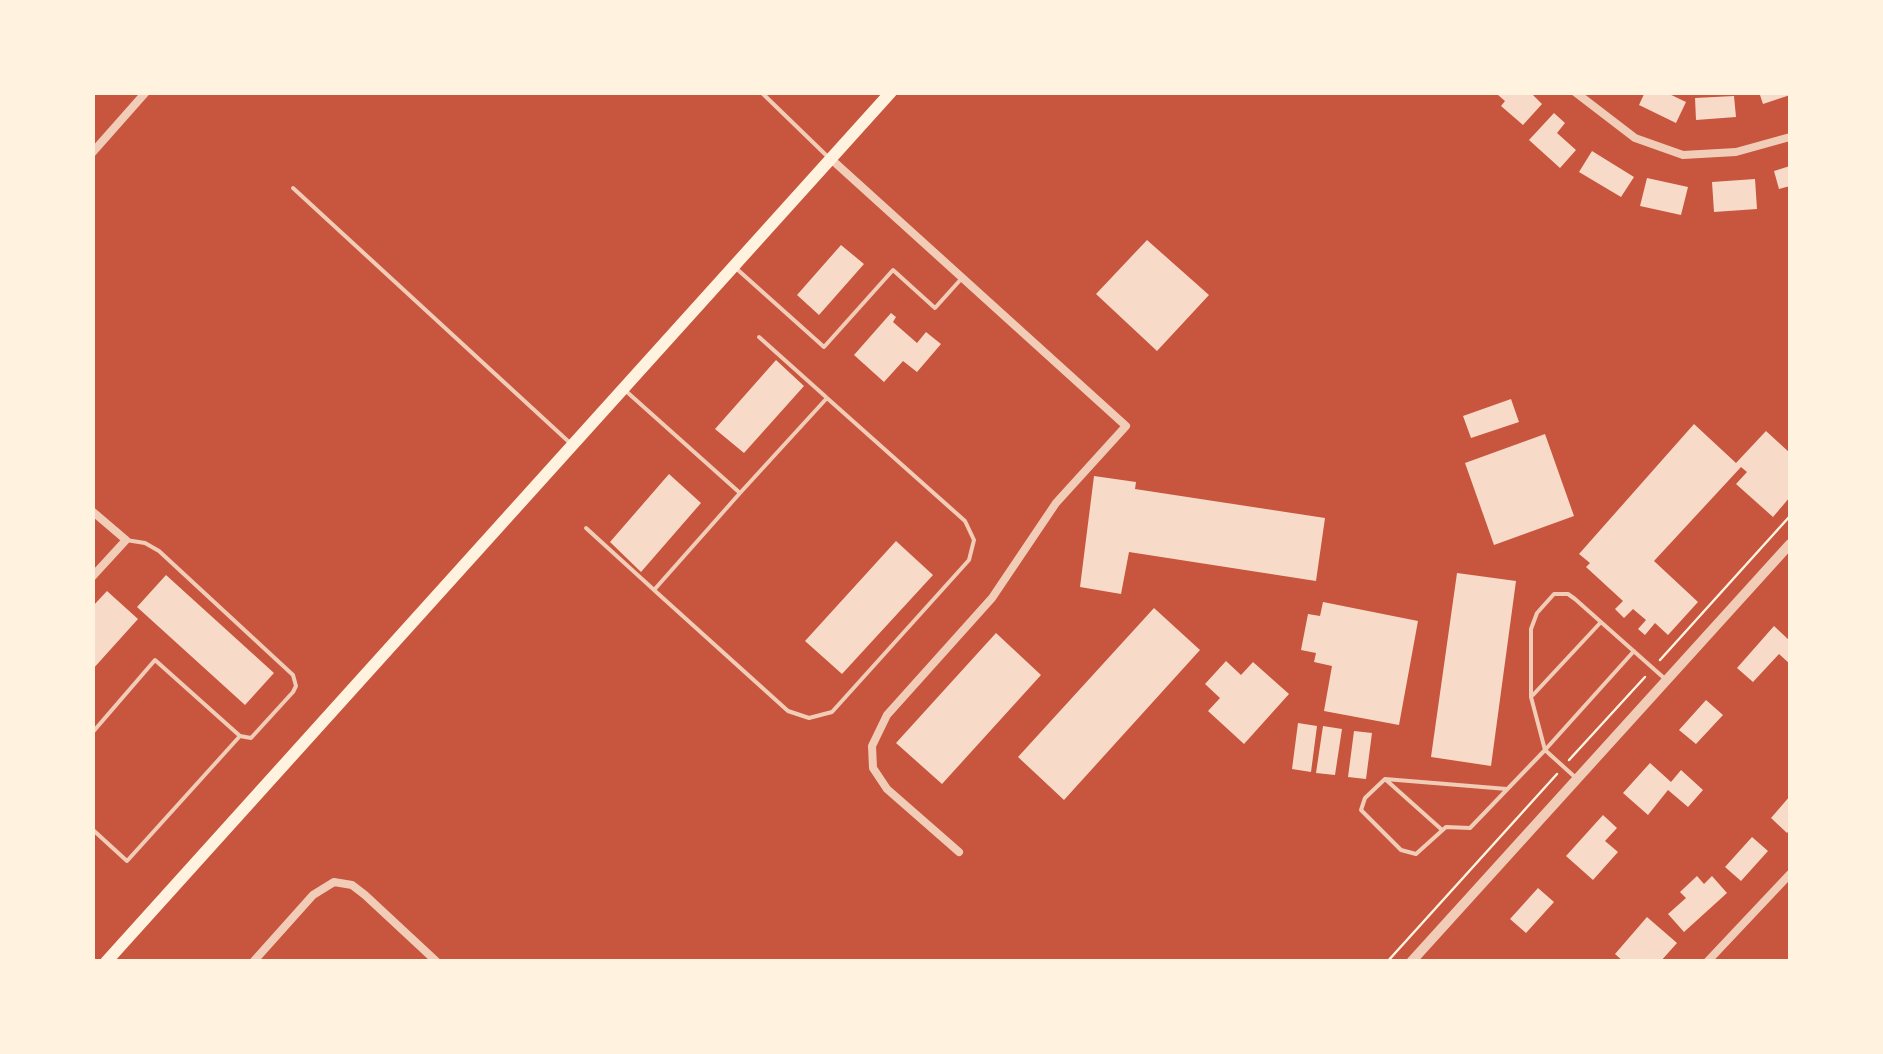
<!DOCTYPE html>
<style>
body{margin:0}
#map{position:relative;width:1883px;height:1054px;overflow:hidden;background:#c8553d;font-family:Raleway,sans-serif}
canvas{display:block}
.frame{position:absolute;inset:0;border:95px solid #fff3e0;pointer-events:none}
</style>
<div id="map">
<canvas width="1883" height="1054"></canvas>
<div class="frame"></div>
</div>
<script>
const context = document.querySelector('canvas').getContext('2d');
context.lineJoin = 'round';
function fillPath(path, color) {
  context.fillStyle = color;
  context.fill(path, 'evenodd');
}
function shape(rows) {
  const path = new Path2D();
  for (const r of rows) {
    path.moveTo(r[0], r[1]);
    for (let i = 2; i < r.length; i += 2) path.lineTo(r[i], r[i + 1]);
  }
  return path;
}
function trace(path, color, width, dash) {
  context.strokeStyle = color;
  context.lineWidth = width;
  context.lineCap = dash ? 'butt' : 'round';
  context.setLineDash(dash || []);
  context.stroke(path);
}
fillPath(shape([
 [1500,92,1530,92,1542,104,1523,125,1501,106,1505,101,1498,95],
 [1645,92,1665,92,1686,102,1676,123,1639,105],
 [1759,92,1790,92,1790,95,1763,104],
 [1734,96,1736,117,1696,120,1695,98],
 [1554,113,1565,123,1557,133,1576,150,1560,168,1529,140],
 [1592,151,1634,177,1621,197,1579,172],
 [1790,166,1790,186,1779,189,1774,171],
 [1647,178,1688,187,1681,215,1640,206],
 [1755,179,1757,209,1714,212,1712,182],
 [1147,240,1209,295,1157,351,1096,294],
 [841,245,864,264,819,315,797,295],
 [891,313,896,317,893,322,917,343,926,332,941,344,917,372,903,361,884,382,854,355],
 [776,360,804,386,744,453,715,429],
 [1511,399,1519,422,1471,438,1463,416],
 [1694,424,1736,463,1766,431,1790,453,1790,497,1773,517,1736,484,1747,472,1741,467,1654,561,1698,602,1668,635,1655,623,1645,635,1638,629,1646,620,1633,609,1624,618,1615,609,1623,601,1586,567,1590,563,1579,554],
 [1545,434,1574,516,1494,545,1465,463],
 [669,474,701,503,641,572,610,542],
 [1094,476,1136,482,1135,489,1325,518,1316,581,1129,552,1121,594,1080,587],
 [896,541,933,575,842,674,805,641],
 [1457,573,1516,581,1491,766,1431,757],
 [166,575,274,673,245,705,137,607],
 [107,591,138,619,92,670,92,607],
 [1323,602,1418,621,1399,725,1324,711,1332,666,1314,662,1316,653,1301,650,1308,614,1320,616],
 [1154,608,1200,650,1064,800,1018,757],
 [1774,626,1790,641,1790,664,1779,654,1753,682,1737,668],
 [996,633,1041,675,942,784,896,743],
 [1226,661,1241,675,1253,662,1289,694,1244,744,1208,711,1220,698,1205,684],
 [1706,700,1723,715,1696,744,1679,730],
 [1298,723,1317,726,1311,772,1292,769],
 [1323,726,1342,729,1335,775,1316,773],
 [1354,731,1372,733,1366,779,1348,777],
 [1650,763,1671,782,1681,770,1703,790,1688,807,1668,790,1648,815,1623,793],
 [1790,796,1790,829,1787,833,1771,818],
 [1603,815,1617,828,1605,841,1618,852,1593,880,1566,856],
 [1752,837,1768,851,1741,881,1725,867],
 [1697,876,1704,884,1712,876,1727,893,1684,932,1668,914,1686,898,1680,892],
 [1538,888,1554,902,1526,933,1510,919],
 [1647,917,1677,943,1660,962,1624,962,1615,954]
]), '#f7dbc8');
trace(shape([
 [1660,660,1790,516],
 [1569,760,1645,677],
 [1387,962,1557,774]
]), '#fff3e0', 2.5);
trace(shape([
 [761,92,827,156],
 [293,188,569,442],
 [738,270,824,347,893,270,935,308,962,278],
 [759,337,826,397],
 [627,392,740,493,654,590,788,711,809,718,832,712,969,560,974,540,965,521,827,398,740,493],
 [586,528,653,589],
 [126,540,145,543,159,551,293,675,296,686,293,692,251,738,240,736],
 [1533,695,1601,622],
 [92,733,155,660,240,736,127,861,92,829],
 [1576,778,1545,750,1634,651],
 [1385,779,1441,829],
 [1507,789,1385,779,1365,798,1361,810,1401,850,1416,854,1446,827,1470,828,1545,750,1531,697,1531,629,1537,613,1554,594,1568,594,1575,599,1664,678]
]), '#f1ccb7', 4);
trace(shape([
 [1575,92,1635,138,1683,155,1736,152,1790,137],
 [92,153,146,92],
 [831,159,1126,426,1056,503,992,598,887,715,872,746,873,768,887,789,959,852],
 [92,511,126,540,92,577],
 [92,961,93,962],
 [253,962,313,895,334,882,352,885,365,895,437,962],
 [1707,962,1790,874]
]), '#f1ccb7', 8);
trace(shape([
 [1411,962,1790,544]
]), '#f1ccb7', 10);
trace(shape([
 [106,962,891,92]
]), '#fff3e0', 12);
</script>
